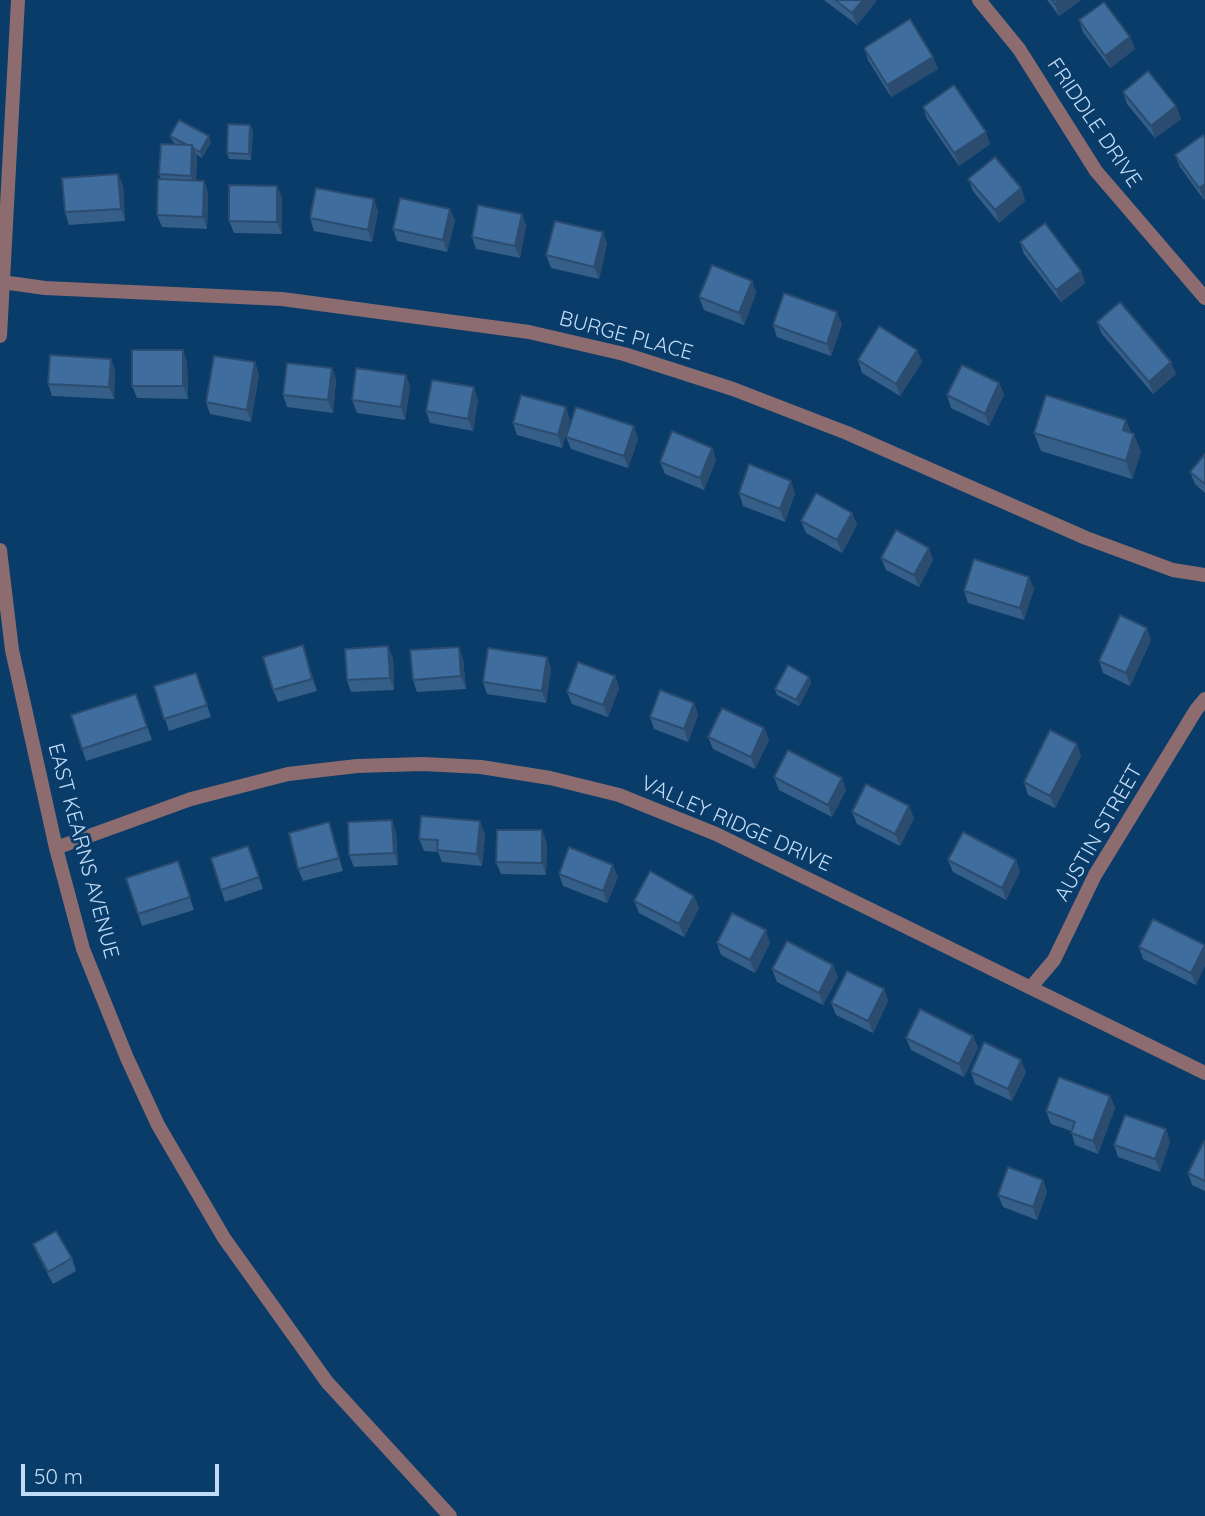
<!DOCTYPE html>
<style>
body{margin:0}
#map{position:relative;width:1205px;height:1516px;overflow:hidden;background:#093c69;font-family:Quicksand,sans-serif}
canvas{display:block}
.scale{position:absolute;left:21px;top:1464px;width:198px;height:32px;box-sizing:border-box;border:4px solid #c2dcf7;border-top:0;padding-left:9px;font-size:21px;line-height:24px;white-space:nowrap;color:#c2dcf7;-webkit-text-stroke:5px #093c69;paint-order:stroke}
</style>
<div id="map">
<canvas width="1205" height="1516"></canvas>
<div class="scale">50 m</div>
</div>
<script>
const context = document.querySelector('canvas').getContext('2d');
context.lineJoin = 'round';
function shape(rows) {
  const path = new Path2D();
  for (const r of rows) {
    path.moveTo(r[0], r[1]);
    for (let i = 2; i < r.length; i += 2) path.lineTo(r[i], r[i + 1]);
  }
  return path;
}
function trace(path, color, width, dash) {
  context.strokeStyle = color;
  context.lineWidth = width;
  context.lineCap = dash ? 'butt' : 'round';
  context.setLineDash(dash || []);
  context.stroke(path);
}
function fillPath(path, color) {
  context.fillStyle = color;
  context.fill(path, 'evenodd');
}
function drawText(font, color, halo, rows, align = 'center') {
  context.font = font + ' Quicksand,sans-serif';
  context.lineWidth = 6;
  context.setLineDash([]);
  context.textBaseline = 'middle';
  context.strokeStyle = halo;
  context.fillStyle = color;
  for (const [text, x, y, turn = 0] of rows) {
    context.save();
    context.translate(x, y);
    context.rotate((+turn || 0) * Math.PI / 180);
    context.textAlign = isNaN(turn) ? turn : align;
    if (halo) context.strokeText(text, 0, 0);
    context.fillText(text, 0, 0);
    context.restore();
  }
}
trace(shape([
 [979,0,1019,49,1096,171,1205,298],
 [2,282,45,288,282,299,529,332,624,354,733,389,847,433,1086,538,1173,570,1205,575],
 [0,336,18,0],
 [0,550,12,650,56,848,83,949,127,1058,158,1125,224,1238,327,1382,450,1516],
 [56,848,191,799,288,774,357,766,423,764,481,767,550,778,619,795,716,834,1205,1073],
 [1031,987,1054,960,1095,875,1196,710,1205,699]
]), '#8d6c70', 14);
fillPath(shape([
 [824,0,877,0,857,25],
 [1047,0,1081,0,1059,16],
 [1079,20,1130,37,1135,49,1110,68,1083,32],
 [864,48,933,57,938,69,891,97,868,60],
 [1123,92,1176,106,1181,119,1155,138,1127,104],
 [923,107,990,144,959,166,927,119],
 [250,125,253,131,251,160,229,159,227,153],
 [170,136,211,142,202,158,196,154,197,157,196,181,204,181,208,193,207,229,162,227,157,215,161,179,159,174,176,144,173,142],
 [1205,138,1204,200,1180,167,1175,155],
 [118,174,123,186,125,221,69,225,65,212],
 [968,179,1021,188,1025,201,999,223,973,191],
 [277,186,282,198,282,234,234,233,229,221],
 [450,209,455,221,447,252,397,241,393,229],
 [378,211,372,242,314,231,310,218],
 [522,214,526,226,520,258,476,249,472,237],
 [603,232,607,244,599,279,551,268,546,255],
 [1020,242,1081,271,1085,283,1061,302,1024,254],
 [752,281,756,293,744,325,704,310,699,297],
 [1097,322,1176,374,1153,394,1102,334],
 [842,324,831,356,777,337,773,325],
 [917,350,922,362,900,396,862,373,858,360],
 [111,359,115,371,114,399,52,396,48,384],
 [187,362,188,399,137,398,132,386],
 [255,362,259,375,251,422,210,414,206,402],
 [332,368,336,380,333,413,287,407,283,395],
 [406,375,410,387,405,420,357,413,352,400],
 [999,383,1004,395,989,426,951,408,947,395],
 [478,400,473,431,430,423,426,411],
 [570,420,562,448,517,435,513,423],
 [1126,420,1131,433,1141,452,1132,479,1041,451,1034,433],
 [566,437,638,439,628,468,571,449],
 [712,448,716,460,704,490,665,474,660,462],
 [1205,454,1205,493,1195,484,1190,472],
 [739,493,795,493,785,522,743,506],
 [852,513,857,525,842,553,806,533,801,521],
 [881,558,933,560,919,587,886,570],
 [1034,589,1024,620,968,603,964,591],
 [1151,640,1130,686,1103,673,1099,661],
 [303,645,317,691,278,702,273,690],
 [547,657,551,669,546,703,487,694,483,682],
 [393,658,394,690,351,692,347,680],
 [463,659,466,689,417,692,413,680],
 [196,673,211,717,169,731,154,686],
 [615,676,619,688,608,717,572,704,567,692],
 [809,677,811,683,799,706,777,695,775,689],
 [136,694,152,740,86,761,71,715],
 [694,703,698,715,688,742,654,729,650,717],
 [764,728,769,740,755,769,713,749,708,737],
 [1081,756,1055,808,1028,795,1024,782],
 [774,777,846,790,832,817,779,790],
 [852,812,914,818,900,846,857,824],
 [329,822,343,871,303,881,298,869],
 [396,832,398,865,354,867,349,855],
 [485,834,482,866,442,862,438,852,424,851,419,839],
 [547,843,546,875,501,874,496,862],
 [248,846,263,889,225,902,211,858],
 [948,860,1016,860,1020,872,1006,900,953,872],
 [178,861,194,910,142,926,126,878],
 [559,874,618,877,607,903,563,886],
 [694,896,699,908,684,937,639,913,634,901],
 [717,943,770,943,755,973,721,955],
 [1205,945,1196,985,1143,959,1139,947],
 [833,965,838,977,823,1005,777,982,772,969],
 [884,989,888,1001,873,1033,836,1015,831,1003],
 [973,1036,978,1048,964,1077,911,1050,906,1038],
 [971,1072,1026,1072,1012,1101,975,1084],
 [1110,1096,1115,1108,1098,1154,1075,1145,1071,1131,1051,1124,1046,1111],
 [1166,1129,1170,1142,1160,1172,1118,1157,1114,1145],
 [1205,1142,1205,1191,1192,1185,1188,1173],
 [1043,1180,1047,1192,1037,1220,1003,1207,998,1195],
 [33,1244,72,1258,76,1271,53,1284,38,1256]
]), '#355e88');
fillPath(shape([
 [863,0,877,0,857,25,852,13],
 [1060,0,1081,0,1059,16,1055,4],
 [1130,37,1135,49,1110,68,1105,56],
 [933,57,938,69,891,97,887,85],
 [1176,106,1181,119,1155,138,1151,126],
 [250,125,253,131,251,160,249,154],
 [986,132,990,144,959,166,954,153],
 [209,136,211,142,202,158,200,152],
 [192,145,197,157,195,188,191,176],
 [118,174,123,186,125,221,121,209],
 [204,181,208,193,207,229,203,217],
 [1205,184,1205,199,1204,200,1199,188],
 [277,186,282,198,282,234,277,222],
 [1021,188,1025,201,999,223,995,210],
 [374,199,378,211,372,242,368,230],
 [450,209,455,221,447,252,443,240],
 [522,214,526,226,520,258,515,246],
 [603,232,607,244,599,279,594,267],
 [1081,271,1085,283,1061,302,1056,290],
 [752,281,756,293,744,325,739,313],
 [837,312,842,324,831,356,827,344],
 [183,350,187,362,188,399,183,386],
 [917,350,922,362,900,396,896,384],
 [111,359,115,371,114,399,109,387],
 [255,362,259,375,251,422,247,410],
 [1171,362,1176,374,1153,394,1149,382],
 [332,368,336,380,333,413,328,400],
 [406,375,410,387,405,420,401,407],
 [999,383,1004,395,989,426,985,414],
 [474,387,478,400,473,431,468,419],
 [566,407,570,420,562,448,558,435],
 [1126,420,1132,438,1123,430],
 [634,426,638,439,628,468,624,456],
 [1134,434,1141,452,1132,479,1126,461],
 [712,448,716,460,704,490,700,478],
 [791,481,795,493,785,522,780,509],
 [852,513,857,525,842,553,837,540],
 [929,548,933,560,919,587,914,575],
 [1029,577,1034,589,1024,620,1020,608],
 [1147,628,1151,640,1130,686,1126,673],
 [303,645,307,658,317,691,312,679],
 [388,646,393,658,394,690,390,678],
 [459,647,463,659,466,689,461,676],
 [547,657,551,669,546,703,542,691],
 [615,676,619,688,608,717,603,705],
 [809,677,811,683,799,706,796,700],
 [694,703,698,715,688,742,684,729],
 [764,728,769,740,755,769,751,757],
 [1077,744,1081,756,1055,808,1050,796],
 [842,778,846,790,832,817,828,805],
 [909,806,914,818,900,846,895,834],
 [392,820,396,832,398,865,394,853],
 [480,821,485,834,482,866,477,854],
 [329,822,333,834,343,871,339,858],
 [542,830,547,843,546,875,542,863],
 [1016,860,1020,872,1006,900,1002,888],
 [613,865,618,877,607,903,603,891],
 [694,896,699,908,684,937,679,924],
 [766,930,770,943,755,973,750,960],
 [1205,945,1205,966,1196,985,1191,973],
 [833,965,838,977,823,1005,819,993],
 [884,989,888,1001,873,1033,868,1021],
 [973,1036,978,1048,964,1077,959,1064],
 [1021,1060,1026,1072,1012,1101,1008,1089],
 [1110,1096,1115,1108,1098,1154,1093,1141],
 [1166,1129,1170,1142,1160,1172,1155,1159],
 [1043,1180,1047,1192,1037,1220,1033,1207]
]), '#2b4c6f');
const building = shape([
 [835,0,863,0,852,13,835,0],
 [1052,0,1060,0,1055,4,1052,0],
 [1104,2,1130,37,1105,56,1079,20,1104,2],
 [910,19,933,57,887,85,864,48,910,19],
 [1148,71,1176,106,1151,126,1123,92,1148,71],
 [954,85,986,132,954,153,923,107,954,85],
 [179,120,209,136,200,152,193,148,192,145,187,145,170,136,179,120],
 [228,124,250,125,249,154,227,153,228,124],
 [1203,135,1205,138,1205,184,1199,188,1175,155,1203,135],
 [161,144,192,145,191,176,159,174,161,144],
 [995,157,1021,188,995,210,968,179,995,157],
 [118,174,121,209,65,212,62,178,118,174],
 [158,179,204,181,203,217,157,215,158,179],
 [229,185,277,186,277,222,229,221,229,185],
 [316,188,374,199,368,230,310,218,316,188],
 [400,198,450,209,443,240,393,229,400,198],
 [478,205,522,214,515,246,472,237,478,205],
 [555,221,603,232,594,267,546,255,555,221],
 [1045,223,1081,271,1056,290,1020,242,1045,223],
 [712,265,752,281,739,313,699,297,712,265],
 [784,293,837,312,827,344,773,325,784,293],
 [1120,302,1171,362,1149,382,1097,322,1120,302],
 [879,326,917,350,896,384,858,360,879,326],
 [132,350,183,350,183,386,132,386,132,350],
 [50,355,111,359,109,387,48,384,50,355],
 [214,356,255,362,247,410,206,402,214,356],
 [287,363,332,368,328,400,283,395,287,363],
 [962,365,999,383,985,414,947,395,962,365],
 [356,368,406,375,401,407,352,400,356,368],
 [432,380,474,387,468,419,426,411,432,380],
 [521,395,566,407,558,435,513,423,521,395],
 [1046,395,1126,420,1123,430,1134,434,1126,461,1034,433,1046,395],
 [576,407,634,426,624,456,566,437,576,407],
 [672,431,712,448,700,478,660,462,672,431],
 [1205,454,1205,484,1190,472,1205,454],
 [749,464,791,481,780,509,739,493,749,464],
 [816,493,852,513,837,540,801,521,816,493],
 [896,530,929,548,914,575,881,558,896,530],
 [974,559,1029,577,1020,608,964,591,974,559],
 [1120,615,1147,628,1126,673,1099,661,1120,615],
 [303,645,312,679,273,690,263,657,303,645],
 [388,646,390,678,347,680,345,649,388,646],
 [459,647,461,676,413,680,410,650,459,647],
 [488,648,547,657,542,691,483,682,488,648],
 [578,662,615,676,603,705,567,692,578,662],
 [788,665,809,677,796,700,775,689,788,665],
 [196,673,207,705,164,719,154,686,196,673],
 [660,690,694,703,684,729,650,717,660,690],
 [136,694,147,727,82,749,71,715,136,694],
 [722,708,764,728,751,757,708,737,722,708],
 [1050,730,1077,744,1050,796,1024,782,1050,730],
 [788,750,842,778,828,805,774,777,788,750],
 [866,784,909,806,895,834,852,812,866,784],
 [421,816,480,821,477,854,437,850,438,840,419,839,421,816],
 [392,820,394,853,349,855,348,822,392,820],
 [329,822,339,858,298,869,289,833,329,822],
 [497,830,542,830,542,863,496,862,497,830],
 [963,832,1016,860,1002,888,948,860,963,832],
 [248,846,259,877,221,890,211,858,248,846],
 [569,847,613,865,603,891,559,874,569,847],
 [178,861,190,897,138,914,126,878,178,861],
 [650,871,694,896,679,924,634,901,650,871],
 [732,913,766,930,750,960,717,943,732,913],
 [1153,919,1205,945,1191,973,1139,947,1153,919],
 [787,941,833,965,819,993,772,969,787,941],
 [847,971,884,989,868,1021,831,1003,847,971],
 [920,1009,973,1036,959,1064,906,1038,920,1009],
 [984,1042,1021,1060,1008,1089,971,1072,984,1042],
 [1059,1077,1110,1096,1093,1141,1071,1133,1075,1122,1046,1111,1059,1077],
 [1125,1115,1166,1129,1155,1159,1114,1145,1125,1115],
 [1204,1141,1205,1142,1205,1181,1188,1173,1204,1141],
 [1008,1167,1043,1180,1033,1207,998,1195,1008,1167],
 [56,1231,72,1258,48,1272,33,1244,56,1231]
]);
fillPath(building, '#3e6d9e');
trace(building, '#2b4c6f', 2);
drawText('21px', '#c2dcf7', '#093c69', [
 ["FRIDDLE DRIVE",1094,123,56],
 ["BURGE PLACE",626,336,15],
 ["VALLEY RIDGE DRIVE",736,824,24],
 ["AUSTIN STREET",1099,833,-60],
 ["EAST KEARNS AVENUE",83,851,75]
]);
</script>
